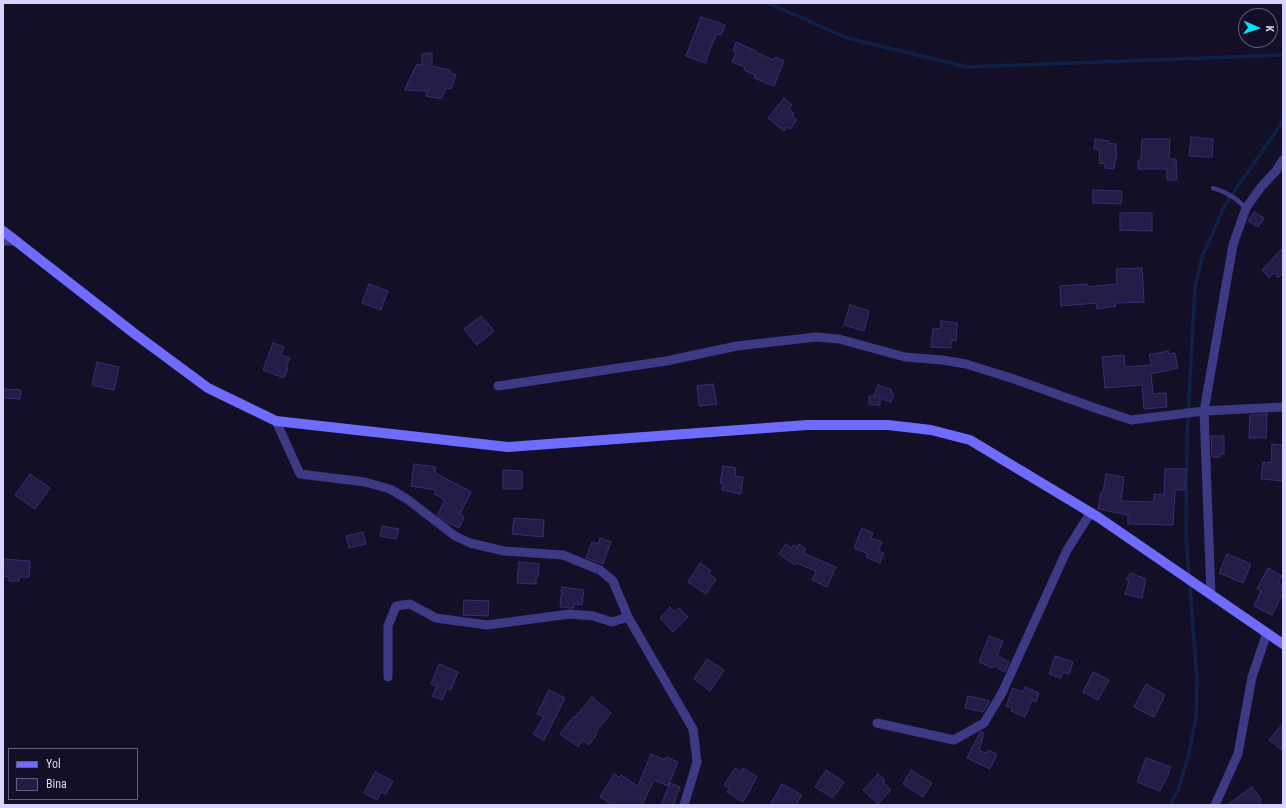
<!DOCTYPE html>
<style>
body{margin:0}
#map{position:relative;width:1286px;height:808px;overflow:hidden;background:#130f26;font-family:"Roboto Condensed",sans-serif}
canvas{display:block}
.frame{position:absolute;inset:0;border:4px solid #d9d4ff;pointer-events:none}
.legend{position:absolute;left:8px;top:748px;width:130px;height:52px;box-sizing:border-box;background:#130f26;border:1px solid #625e7d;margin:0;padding:5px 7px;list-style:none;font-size:12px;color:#d9d4ff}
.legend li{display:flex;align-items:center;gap:8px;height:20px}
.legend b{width:20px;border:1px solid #625e7d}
.north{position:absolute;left:1238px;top:8px;width:40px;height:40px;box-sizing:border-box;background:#130f26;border:1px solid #625e7d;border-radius:50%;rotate:93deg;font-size:11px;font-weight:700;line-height:16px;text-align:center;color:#d9d4ff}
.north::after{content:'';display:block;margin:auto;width:14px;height:18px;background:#00e5ff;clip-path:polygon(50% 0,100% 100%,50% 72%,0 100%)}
</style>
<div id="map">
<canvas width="1286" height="808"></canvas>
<div class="frame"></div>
<ul class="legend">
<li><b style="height:5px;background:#6f6bff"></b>Yol</li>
<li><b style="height:11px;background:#241b47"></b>Bina</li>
</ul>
<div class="north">K</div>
</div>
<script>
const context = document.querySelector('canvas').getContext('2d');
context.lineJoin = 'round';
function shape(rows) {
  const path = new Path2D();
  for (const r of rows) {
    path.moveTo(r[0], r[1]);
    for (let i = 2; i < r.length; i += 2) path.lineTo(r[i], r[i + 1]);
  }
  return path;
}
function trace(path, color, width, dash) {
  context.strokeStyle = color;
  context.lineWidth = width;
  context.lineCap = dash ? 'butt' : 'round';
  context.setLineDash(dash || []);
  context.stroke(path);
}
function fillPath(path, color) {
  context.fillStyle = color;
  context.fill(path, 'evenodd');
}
trace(shape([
 [768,3,847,38,967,67,1283,55],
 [1170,805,1178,790,1189,754,1196,717,1197,680,1186,534,1187,435,1195,287,1202,257,1225,205,1283,121]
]), '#0c2248', 3.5);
const building = shape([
 [701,17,725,25,721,35,717,34,715,39,714,39,705,63,686,56,701,17],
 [736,42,756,51,756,52,773,60,775,57,784,61,774,86,754,78,755,75,744,70,745,67,732,62,736,53,733,51,736,42],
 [432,53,432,66,450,70,450,73,456,75,451,89,446,88,441,99,426,96,427,91,405,90,407,84,417,64,422,65,422,54,432,53],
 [784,98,792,105,789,109,794,114,792,116,797,120,790,129,787,127,784,131,768,118,784,98],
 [1191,137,1213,139,1212,157,1189,156,1191,137],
 [1095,139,1109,141,1108,143,1116,144,1116,151,1117,151,1114,169,1105,168,1105,164,1099,163,1100,150,1094,149,1095,139],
 [1142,139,1170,139,1169,159,1176,159,1177,180,1167,180,1167,169,1138,169,1138,160,1141,160,1142,139],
 [1093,190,1122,191,1121,204,1093,203,1093,190],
 [1254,212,1264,218,1258,227,1248,221,1254,212],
 [1120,213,1152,213,1152,231,1120,230,1120,213],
 [1283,248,1283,273,1278,278,1274,273,1269,278,1262,270,1283,248],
 [1142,268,1144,302,1115,303,1116,306,1097,309,1096,303,1061,306,1060,286,1087,284,1087,287,1117,284,1116,269,1142,268],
 [369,284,388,291,381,310,362,303,369,284],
 [850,305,869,311,864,331,844,325,850,305],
 [481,316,494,331,477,345,464,329,481,316],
 [941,321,957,323,956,341,951,340,951,348,931,347,933,328,941,329,941,321],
 [273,343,284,347,281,355,290,358,286,367,288,368,284,378,263,370,273,343],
 [1168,351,1169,354,1175,353,1178,368,1151,374,1153,394,1166,393,1167,407,1144,409,1142,385,1105,388,1102,357,1124,355,1125,367,1152,365,1149,355,1168,351],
 [97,362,119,367,114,390,92,385,97,362],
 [713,384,717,404,699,406,697,386,713,384],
 [878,385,892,390,891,392,894,394,891,402,880,398,880,405,869,405,869,396,874,396,878,385],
 [3,389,21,390,20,399,3,398,3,389],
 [1267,414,1266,438,1249,438,1250,415,1267,414],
 [1211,436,1224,436,1224,454,1220,454,1220,457,1212,457,1211,436],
 [1272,444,1283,445,1283,481,1261,479,1263,462,1271,463,1272,444],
 [414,464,436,467,435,473,471,492,460,514,464,517,459,528,446,522,437,515,445,500,434,494,436,490,411,486,414,464],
 [723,466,736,468,735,476,743,477,741,494,722,490,723,483,720,483,723,466],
 [1165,469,1186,469,1185,490,1175,490,1173,525,1128,524,1128,515,1098,509,1101,492,1103,492,1106,474,1124,477,1121,501,1154,502,1154,494,1164,495,1165,469],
 [503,470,522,471,522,489,503,489,503,470],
 [30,474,50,488,35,509,15,495,30,474],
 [514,518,544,520,543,537,512,534,514,518],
 [382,526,399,529,396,539,380,536,382,526],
 [862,528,873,533,871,538,882,542,878,551,884,553,880,563,866,557,868,554,854,548,862,528],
 [363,532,366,544,349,548,346,536,363,532],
 [600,538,611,542,603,564,586,558,592,542,598,544,600,538],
 [786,544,791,548,794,545,797,547,799,544,806,549,803,553,836,567,827,587,812,580,816,571,797,563,795,565,779,554,786,544],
 [1227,554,1251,564,1243,583,1219,573,1227,554],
 [4,559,30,561,29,577,19,577,19,581,9,581,9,577,3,576,4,559],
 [519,562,539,564,538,577,536,577,536,584,517,583,519,562],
 [700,563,711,571,709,574,716,579,706,594,688,582,700,563],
 [1268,568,1282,576,1278,583,1283,585,1283,593,1272,615,1254,606,1261,591,1257,589,1268,568],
 [1131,573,1146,579,1142,598,1125,594,1129,582,1126,579,1131,573],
 [562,587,584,590,582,605,574,604,574,608,560,607,562,587],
 [464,600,489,601,488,616,463,615,464,600],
 [670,607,675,612,679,608,688,617,673,632,660,618,670,607],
 [989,636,1003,641,997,656,1009,662,1005,672,994,666,993,668,979,662,989,636],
 [1055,656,1073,662,1069,674,1063,672,1061,678,1049,674,1055,656],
 [707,659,724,670,710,691,694,679,707,659],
 [439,664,458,672,451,690,447,688,442,700,432,696,437,686,431,684,439,664],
 [1093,672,1109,680,1098,700,1083,692,1093,672],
 [1146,684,1165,695,1154,717,1134,707,1146,684],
 [1025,687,1039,693,1036,702,1032,700,1025,717,1011,711,1012,708,1006,706,1013,688,1023,692,1025,687],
 [549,690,565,698,544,740,533,734,544,717,537,714,549,690],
 [968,696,990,701,983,712,965,708,968,696],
 [592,697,611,713,595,733,597,734,589,745,583,740,578,747,560,734,574,716,575,717,592,697],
 [1283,723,1283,751,1269,740,1283,723],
 [980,732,984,733,979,751,987,753,988,750,997,754,990,769,967,758,980,732],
 [651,754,665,760,666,757,678,762,668,786,654,780,642,805,613,805,600,797,614,774,619,777,621,775,638,786,651,754],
 [1146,758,1171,767,1165,782,1164,782,1160,791,1137,782,1146,758],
 [735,768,741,772,743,768,757,777,743,802,727,792,730,788,724,785,735,768],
 [826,770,844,782,833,798,815,787,826,770],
 [911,770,932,783,923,797,903,784,911,770],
 [375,772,393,781,386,794,381,792,377,800,364,793,375,772],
 [878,774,885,780,883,782,891,790,878,804,863,790,878,774],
 [670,783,680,787,673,805,661,805,670,783],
 [782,784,802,795,796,805,770,805,782,784],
 [1252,787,1261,799,1259,800,1262,805,1227,805,1252,787]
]);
fillPath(building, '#241b47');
trace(building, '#3b2d73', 1);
trace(shape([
 [1213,188,1224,192,1236,199,1246,208]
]), '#3d3a85', 4.5);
trace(shape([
 [3,241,17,241],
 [498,386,666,361,737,346,816,337,839,339,905,357,942,360,966,364,1014,379,1095,408,1131,420,1204,411,1283,407],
 [276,421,300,474,365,482,390,489,407,499,455,536,470,543,504,551,563,555,600,570,613,581,628,617,693,729,697,762,684,805],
 [1211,594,1204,411,1233,245,1246,208,1261,187,1276,171,1283,160],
 [388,677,388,626,396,606,410,604,436,618,487,625,570,614,593,616,612,622,628,617],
 [877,723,954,740,984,723,1002,693,1067,550,1091,512],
 [1215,805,1238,754,1252,677,1267,633]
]), '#3d3a85', 9);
trace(shape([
 [3,231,135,334,208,388,276,421,508,447,807,425,888,425,931,430,970,440,1098,517,1283,644]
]), '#6f6bff', 10);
</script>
